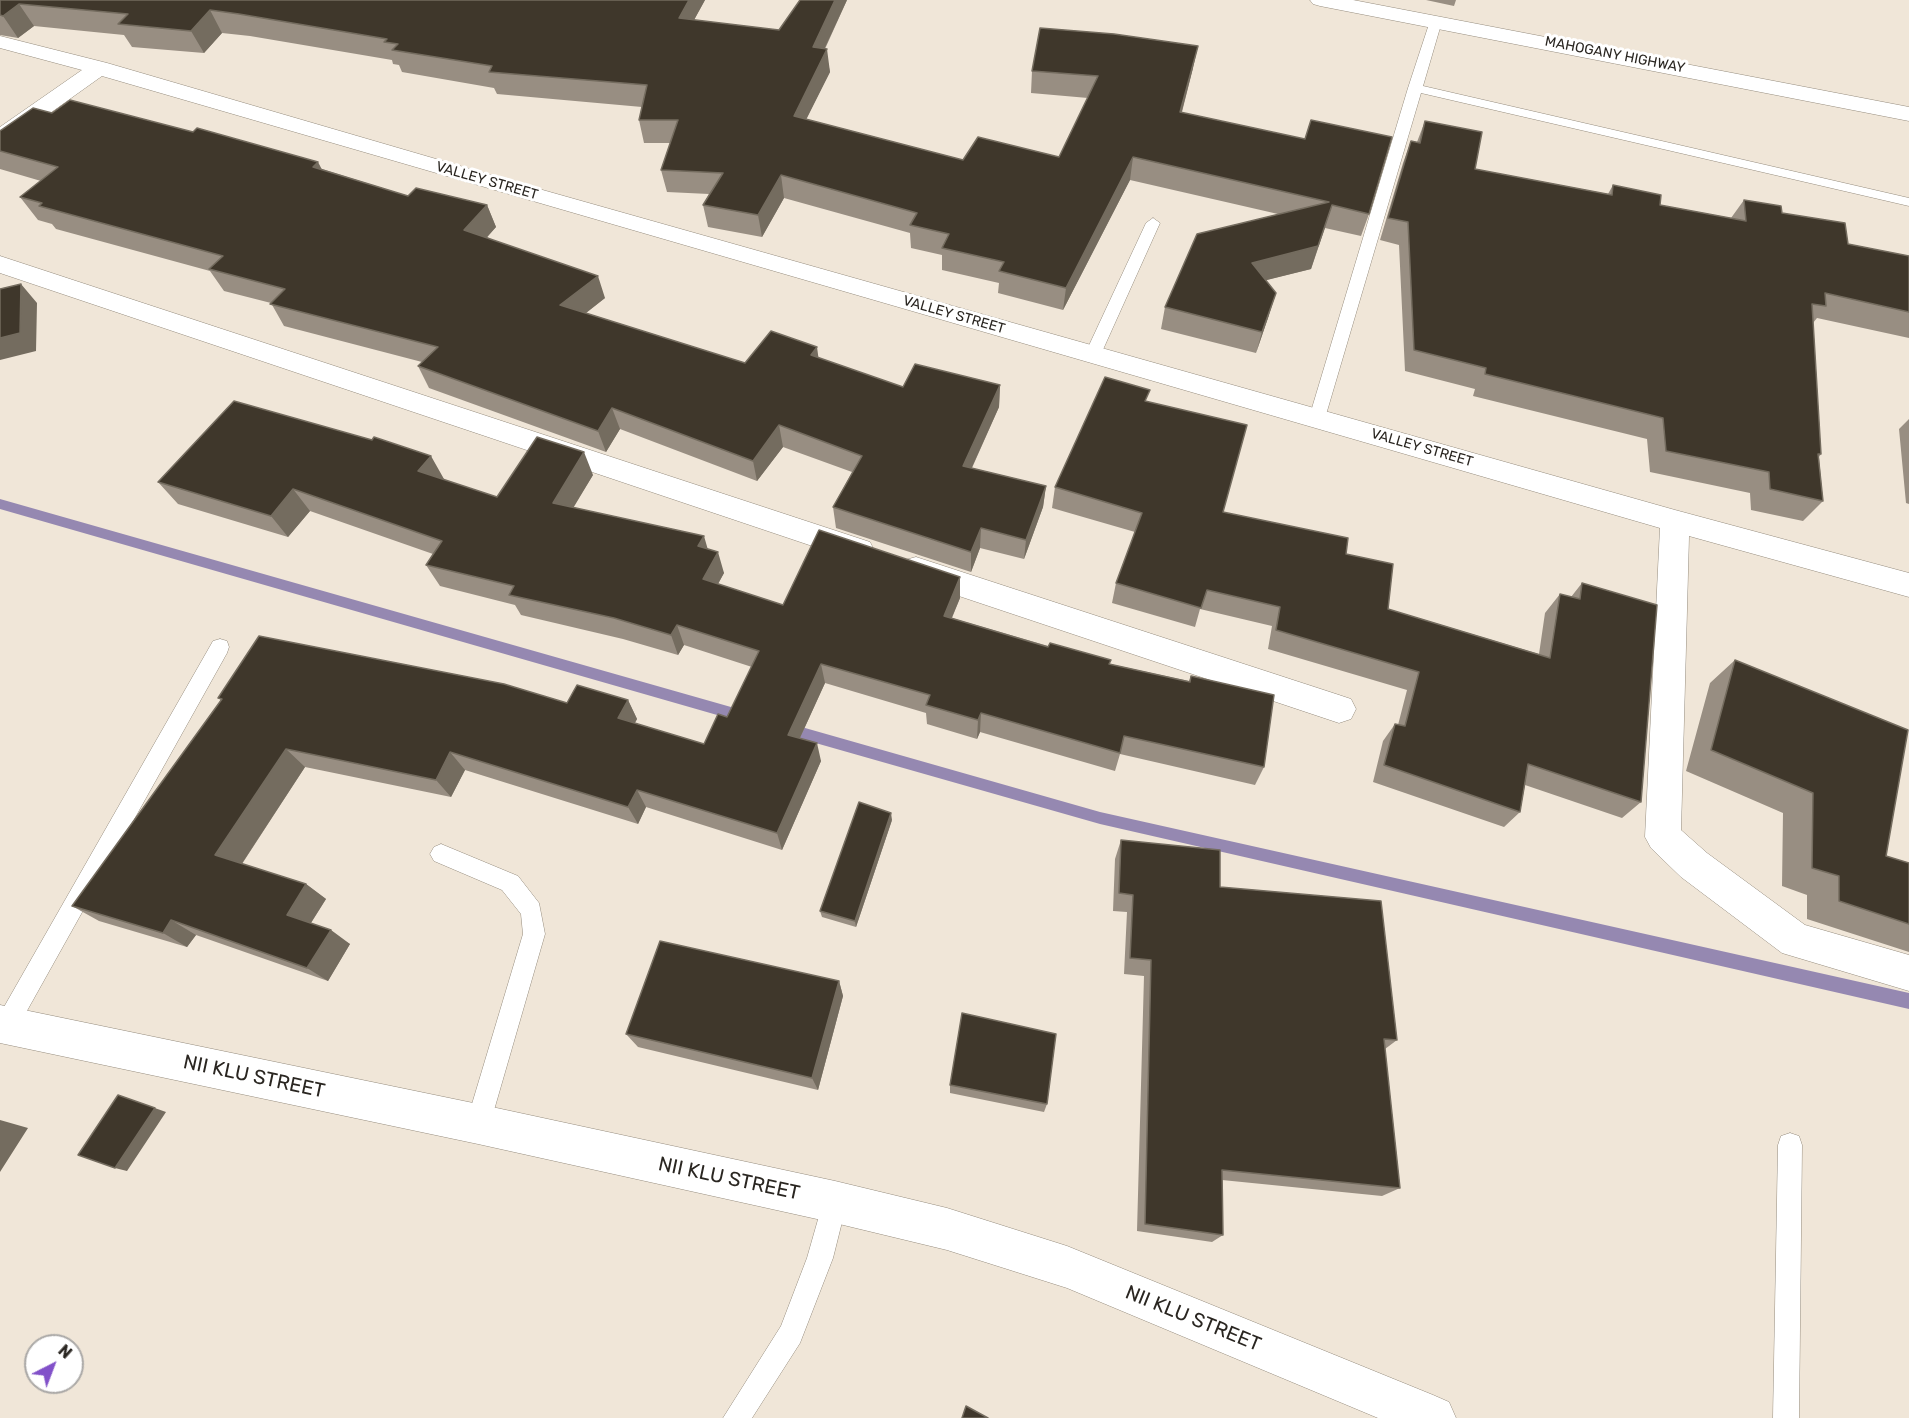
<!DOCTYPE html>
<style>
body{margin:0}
#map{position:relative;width:1909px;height:1418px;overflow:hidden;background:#f0e6d8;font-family:Rubik,sans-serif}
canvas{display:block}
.north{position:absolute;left:24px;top:1334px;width:60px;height:60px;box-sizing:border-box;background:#fff;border:2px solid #aaa8a6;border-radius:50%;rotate:42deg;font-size:16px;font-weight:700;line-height:24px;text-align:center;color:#2a2621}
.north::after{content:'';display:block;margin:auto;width:21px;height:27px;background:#8251c9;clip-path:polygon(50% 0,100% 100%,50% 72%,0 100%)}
</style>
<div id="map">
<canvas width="1909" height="1418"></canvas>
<div class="north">N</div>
</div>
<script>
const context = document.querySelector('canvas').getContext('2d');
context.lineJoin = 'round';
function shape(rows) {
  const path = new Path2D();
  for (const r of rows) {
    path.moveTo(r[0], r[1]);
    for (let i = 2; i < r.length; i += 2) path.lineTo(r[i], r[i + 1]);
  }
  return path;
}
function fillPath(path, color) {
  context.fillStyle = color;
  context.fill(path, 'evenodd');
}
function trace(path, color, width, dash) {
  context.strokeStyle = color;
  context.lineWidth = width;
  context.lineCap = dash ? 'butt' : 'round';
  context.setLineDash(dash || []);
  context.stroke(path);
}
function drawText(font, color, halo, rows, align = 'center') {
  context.font = font + ' Rubik,sans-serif';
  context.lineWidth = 6;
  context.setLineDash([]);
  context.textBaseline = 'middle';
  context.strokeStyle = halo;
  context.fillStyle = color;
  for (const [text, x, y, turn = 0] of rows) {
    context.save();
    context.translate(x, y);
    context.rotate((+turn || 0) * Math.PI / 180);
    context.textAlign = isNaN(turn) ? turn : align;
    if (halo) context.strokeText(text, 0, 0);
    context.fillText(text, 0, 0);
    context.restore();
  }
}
fillPath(shape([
 [0,499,745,711,750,713,752,717,750,721,745,723,0,509,0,499],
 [784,722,1100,812,1909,993,1909,1009,1100,824,784,734,779,732,777,728,779,724,784,722]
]), '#9588b1');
const lane = shape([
 [1436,17,1442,21,1423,86,1909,198,1909,206,1421,93,1325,418,1323,422,1311,422,1309,418,1408,88,1430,21,1436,17],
 [1153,218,1160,223,1101,354,1099,358,1093,359,1087,358,1085,354,1146,223,1153,218],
 [220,639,227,641,229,647,227,653,14,1034,6,1037,0,1035,0,1014,213,641,220,639],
 [441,844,518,876,539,903,545,934,490,1124,486,1132,478,1136,470,1132,466,1124,523,934,521,914,502,890,434,861,430,854,434,847,441,844],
 [1790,1133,1799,1136,1802,1145,1799,1418,1773,1418,1778,1145,1781,1136,1790,1133],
 [835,1190,844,1193,847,1202,833,1258,800,1343,752,1418,723,1418,781,1326,807,1258,823,1202,826,1193,835,1190]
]);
const street = shape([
 [1310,0,1353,0,1909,107,1909,121,1320,6,1313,4,1310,0],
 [0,36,107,63,532,187,1675,510,1909,573,1909,597,1689,536,1681,830,1707,853,1805,925,1909,955,1909,991,1782,953,1681,877,1651,848,1645,837,1660,528,102,76,8,143,0,145,0,127,82,70,0,48,0,36],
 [0,256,870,542,874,550,870,558,859,562,848,558,0,273,0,256],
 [916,557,1339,695,1351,699,1356,709,1351,719,1339,723,905,578,901,569,905,560,916,557],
 [0,1005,478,1104,835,1181,947,1208,1067,1246,1433,1395,1449,1402,1456,1418,1378,1418,1067,1288,947,1250,835,1223,478,1144,0,1043,0,1005]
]);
trace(lane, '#968d7f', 1);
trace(street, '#968d7f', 1);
fillPath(lane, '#fff');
fillPath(street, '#fff');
fillPath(shape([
 [0,0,705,0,694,20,779,30,847,0,825,49,830,72,806,119,963,160,1059,157,1088,98,1031,93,1032,71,1193,68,1182,112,1369,214,1361,236,1325,228,1311,269,1266,280,1269,315,1256,353,1161,329,1165,307,1278,214,1130,180,1063,310,998,293,999,283,942,270,942,255,911,248,910,233,784,198,762,237,708,227,703,205,709,194,667,192,661,170,671,143,644,143,639,120,642,107,497,94,494,88,402,72,399,65,393,64,392,60,250,36,222,33,204,53,132,47,124,35,34,26,18,38,0,35],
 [1426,0,1456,0,1454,6],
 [52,113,322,169,408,196,487,205,496,227,487,237,605,298,586,313,745,363,819,358,903,387,1000,385,999,407,972,468,1046,486,1043,507,1024,559,980,548,971,572,836,528,833,507,852,472,783,447,757,481,620,429,606,452,429,388,418,366,422,362,284,326,271,303,224,291,210,271,56,229,52,224,38,220,20,197,41,181,0,169,0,131],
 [1425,121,1475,169,1608,194,1613,185,1660,205,1731,218,1744,200,1782,213,1848,244,1909,256,1909,338,1817,318,1813,323,1821,454,1819,457,1823,501,1803,521,1751,510,1750,493,1650,472,1647,439,1473,396,1475,389,1405,371,1399,245,1380,240,1403,163,1411,141,1417,142],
 [1148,401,1223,512,1346,554,1388,609,1539,654,1545,613,1560,594,1571,597,1582,583,1641,802,1622,818,1525,785,1520,812,1504,827,1373,782,1383,741,1395,724,1398,725,1407,690,1268,649,1272,626,1200,609,1195,627,1112,603,1116,583,1135,532,1052,508,1055,487],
 [1909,419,1909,504,1906,503,1899,429],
 [593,475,573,507,708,549,724,573,718,584,783,605,960,598,952,618,1110,664,1189,681,1191,676,1264,767,1255,785,1120,754,1115,771,980,732,977,739,927,724,926,713,825,683,800,738,821,761,782,850,646,807,638,824,465,770,451,797,305,767,242,864,306,884,326,899,311,923,350,944,328,981,196,935,187,947,99,921,72,906,221,700,218,698,567,703,628,700,637,719,635,723,704,744,727,717,752,667,684,645,678,655,623,639,521,615,515,605,440,586,426,565,433,554,310,511,288,537,178,504,158,482,444,479,443,480,497,497],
 [1735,660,1886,856,1909,863,1909,952,1807,919,1807,895,1782,886,1783,813,1686,771,1710,683],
 [892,820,856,927,822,917,820,911],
 [1121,840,1220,887,1397,1040,1385,1049,1400,1188,1382,1196,1222,1180,1223,1235,1212,1242,1137,1231,1144,976,1124,974,1127,912,1113,911,1115,859],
 [839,981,843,996,818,1090,638,1047,626,1034],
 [950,1085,1047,1104,1044,1112,950,1093]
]), '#988e82');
fillPath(shape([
 [689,0,705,0,683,40,679,18],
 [835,0,847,0,815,69,813,47],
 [19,4,34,26,18,38,3,16],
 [210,10,222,33,204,53,191,31],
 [1198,46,1193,68,1176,134,1180,112],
 [827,49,830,72,797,138,794,116],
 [1133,157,1130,180,1063,310,1066,288],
 [318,162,330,185,313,167],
 [781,175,784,198,762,237,758,215],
 [487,205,496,227,474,252,464,230],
 [1332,205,1311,269,1247,285,1252,263],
 [598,276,605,298,568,327,560,305],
 [21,284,37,303,36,351,0,360,0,338],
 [1276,293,1269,315,1256,353,1262,332],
 [817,347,820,369,811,355],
 [1000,385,999,407,963,487,963,466],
 [612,408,620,429,606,452,598,431],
 [779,425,783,447,757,481,753,461],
 [584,452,593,475,563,525,553,503],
 [431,456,444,479,431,494,418,471],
 [1046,486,1043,507,1024,559,1026,540],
 [293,489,310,511,288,537,271,516],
 [981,528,980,548,971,572,971,552],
 [704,536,710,557,698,546],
 [718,552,724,573,709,600,703,579],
 [960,577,960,598,944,636,944,616],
 [677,625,684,645,678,655,671,635],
 [821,664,825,683,793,753,788,735],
 [628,700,637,719,627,736,618,718],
 [981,713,980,732,977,739,978,720],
 [817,743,821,761,782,850,777,833],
 [286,749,305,767,237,871,215,855],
 [450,752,465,770,451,797,436,780],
 [637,790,646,807,638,824,628,807],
 [891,813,892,820,856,927,855,921],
 [306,884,326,899,307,929,287,915],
 [171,920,196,935,187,947,163,933],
 [331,930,350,944,328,981,307,968],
 [839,981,843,996,818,1090,812,1078],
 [118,1095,166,1112,127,1171,115,1168],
 [0,1120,28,1128,0,1172]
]), '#746c5f');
const building = shape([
 [0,0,689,0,679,18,779,30,800,0,835,0,813,47,827,49,794,116,963,160,978,137,1059,157,1098,76,1032,71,1040,28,1114,34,1198,46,1180,112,1305,139,1311,120,1392,137,1369,214,1332,205,1318,246,1252,263,1276,293,1262,332,1165,307,1197,234,1329,202,1133,157,1066,288,999,271,1004,262,942,248,949,234,910,225,917,213,781,175,758,215,703,205,723,173,661,170,678,120,639,120,647,85,489,72,492,66,392,50,398,44,384,42,387,39,239,14,210,10,191,31,118,24,128,14,19,4,3,16,0,15,0,0],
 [70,100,193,132,197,128,254,144,318,162,313,167,408,196,416,188,487,205,464,230,598,276,560,305,745,363,771,331,817,347,811,355,903,387,915,364,1000,385,963,466,1046,486,1026,540,981,528,971,552,833,507,862,456,779,425,753,461,612,408,598,431,418,366,438,347,270,304,285,289,209,269,223,256,39,206,42,203,20,197,58,167,0,151,0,131,33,108,52,113,70,100],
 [1425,121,1482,132,1475,169,1612,195,1613,185,1661,195,1660,205,1746,221,1744,200,1781,206,1782,213,1845,223,1848,244,1909,256,1909,312,1825,293,1826,306,1812,304,1821,454,1818,454,1823,501,1770,489,1769,472,1666,451,1663,418,1485,374,1486,368,1414,350,1408,222,1388,218,1411,141,1420,143,1425,121],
 [21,284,20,333,0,338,0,289,21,284],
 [1105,377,1150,390,1145,401,1247,425,1223,512,1348,538,1346,554,1393,564,1388,609,1550,658,1560,594,1580,599,1582,583,1657,605,1641,802,1528,764,1520,812,1384,765,1395,724,1405,726,1419,672,1276,630,1280,607,1207,590,1201,608,1116,583,1142,513,1055,487,1105,377],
 [234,401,372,440,374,437,431,456,418,471,497,497,537,437,584,452,553,503,704,536,698,546,718,552,703,579,783,605,819,530,960,577,944,616,1048,647,1050,643,1111,660,1109,664,1190,682,1191,676,1274,695,1264,767,1124,736,1120,753,981,713,978,720,926,705,930,695,821,664,788,735,817,743,777,833,637,790,628,807,450,752,436,780,286,749,215,855,306,884,287,915,331,930,307,968,171,920,163,933,72,906,222,699,218,698,259,636,504,684,567,703,577,685,628,700,618,718,704,744,718,714,727,717,759,651,677,625,671,635,614,618,509,595,514,586,426,565,442,541,293,489,271,516,158,482,234,401],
 [1735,660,1908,730,1886,856,1909,863,1909,924,1839,901,1839,876,1812,868,1813,793,1711,750,1735,660],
 [859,802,891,813,855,921,820,911,859,802],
 [1121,840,1220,850,1220,887,1381,901,1397,1040,1384,1039,1400,1188,1222,1170,1223,1235,1145,1224,1151,960,1130,958,1133,895,1119,893,1121,840],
 [660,941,839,981,812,1078,626,1034,660,941],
 [962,1013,1056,1034,1047,1104,950,1085,962,1013],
 [118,1095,155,1108,115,1168,78,1155,118,1095],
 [966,1406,988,1418,962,1418,966,1406]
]);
fillPath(building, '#3f372b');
trace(building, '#746c5f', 1.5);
drawText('14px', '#2a2621', '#fff', [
 ["MAHOGANY HIGHWAY",1615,55,11],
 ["VALLEY STREET",487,181,16],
 ["VALLEY STREET",954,315,16],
 ["VALLEY STREET",1422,448,16]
]);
drawText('20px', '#2a2621', '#fff', [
 ["NII KLU STREET",254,1077,12],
 ["NII KLU STREET",729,1179,12],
 ["NII KLU STREET",1193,1319,22]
]);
</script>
